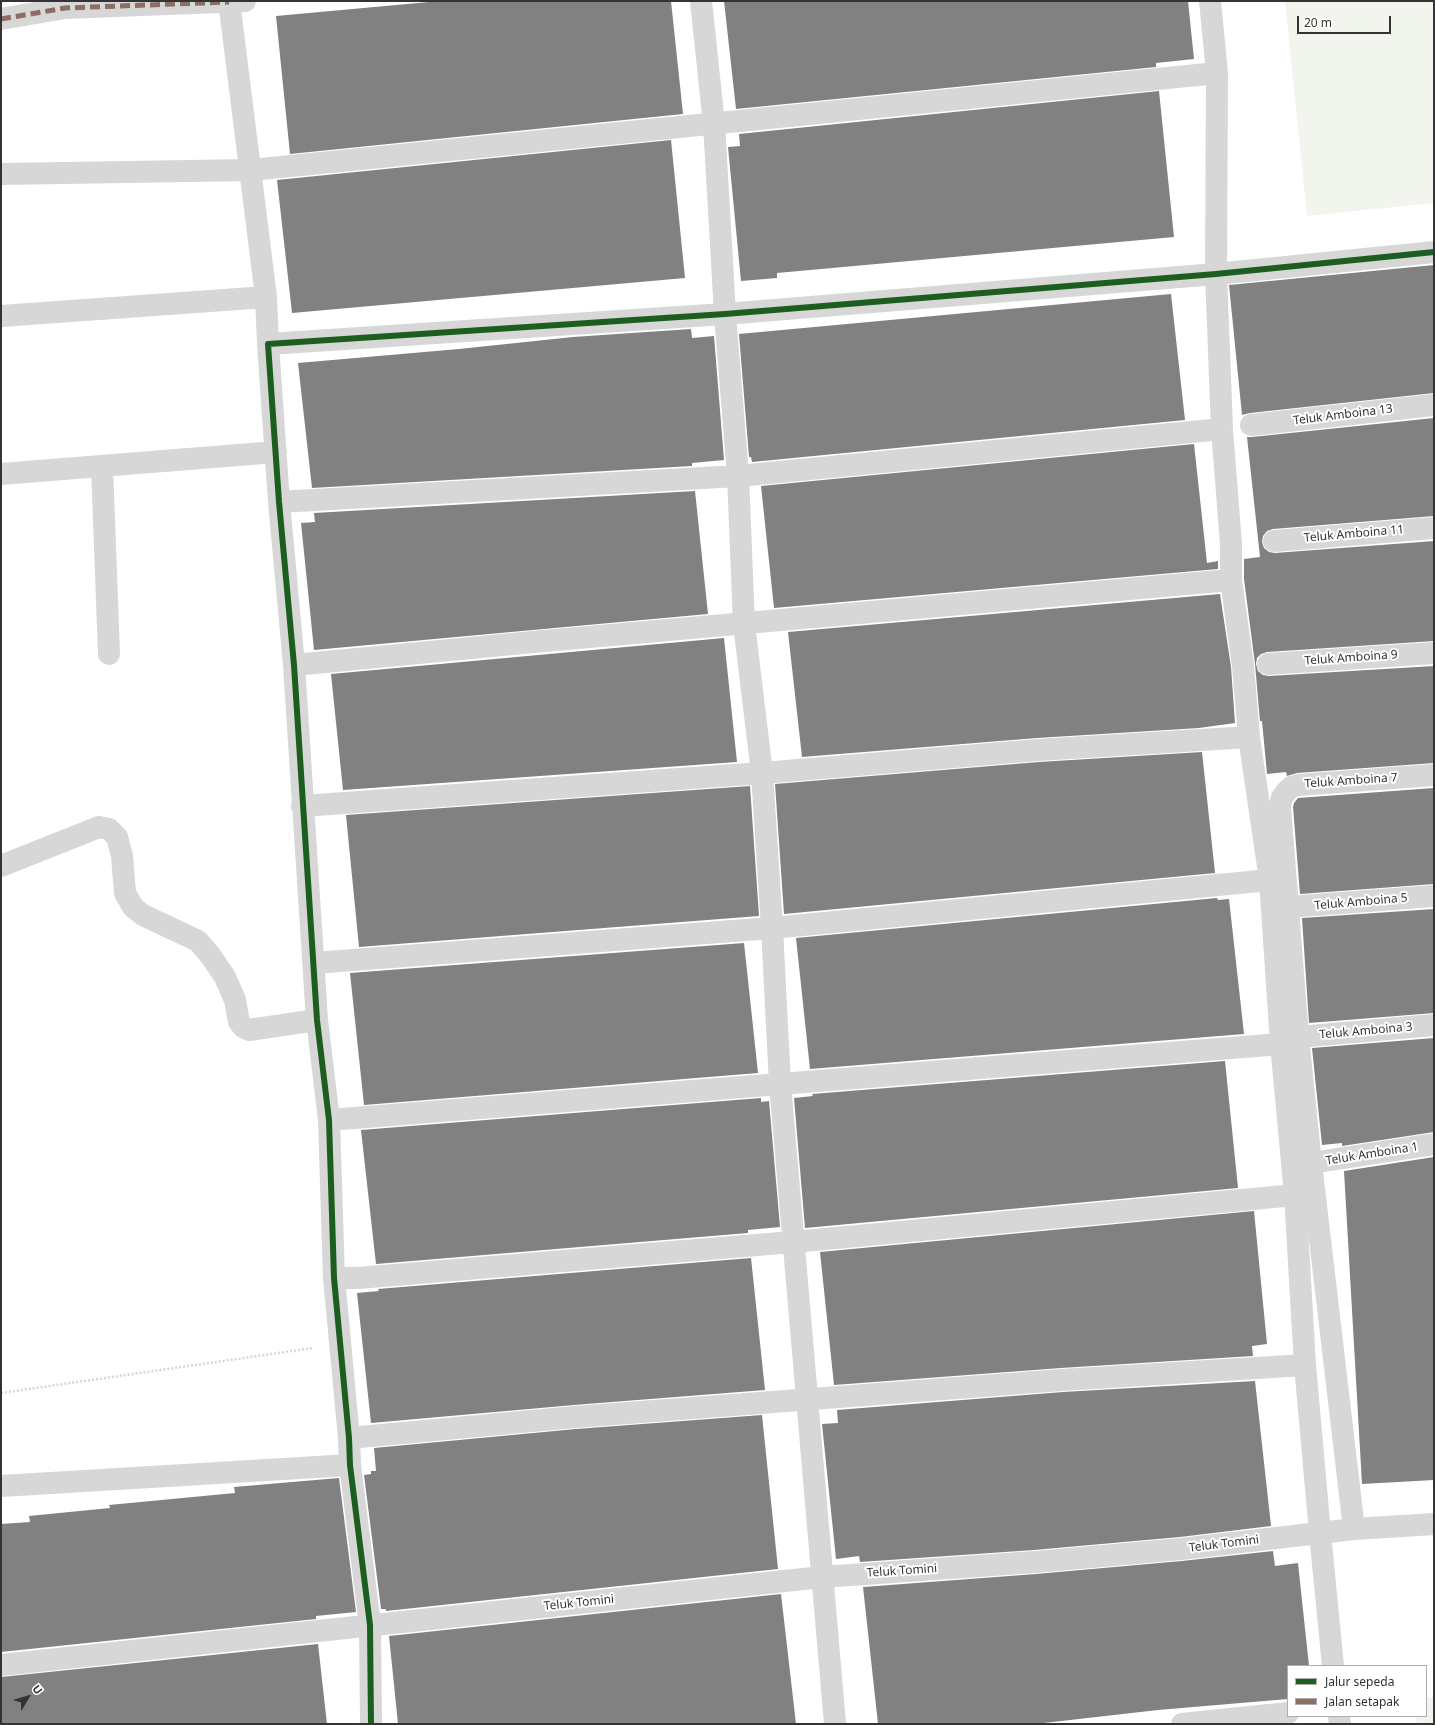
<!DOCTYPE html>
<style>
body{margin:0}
#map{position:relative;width:1435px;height:1725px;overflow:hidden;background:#fff;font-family:"Noto Sans",sans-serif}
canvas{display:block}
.frame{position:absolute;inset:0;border:2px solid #333;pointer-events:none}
.legend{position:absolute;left:1287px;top:1665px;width:140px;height:52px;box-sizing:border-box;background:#fff;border:1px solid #adadad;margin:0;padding:5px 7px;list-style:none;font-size:12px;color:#333}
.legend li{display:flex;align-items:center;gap:8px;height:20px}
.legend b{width:20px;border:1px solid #adadad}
.north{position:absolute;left:8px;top:1677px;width:40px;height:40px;-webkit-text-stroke:3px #fff;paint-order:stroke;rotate:52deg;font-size:11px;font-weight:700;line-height:16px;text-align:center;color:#333}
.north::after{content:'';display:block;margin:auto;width:14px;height:18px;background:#333;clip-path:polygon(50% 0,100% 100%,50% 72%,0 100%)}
.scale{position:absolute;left:1297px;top:16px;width:94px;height:18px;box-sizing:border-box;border:2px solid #333;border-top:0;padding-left:5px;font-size:12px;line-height:14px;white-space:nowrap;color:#333;-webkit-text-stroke:3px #fff;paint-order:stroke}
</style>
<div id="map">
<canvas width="1435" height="1725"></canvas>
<div class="frame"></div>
<ul class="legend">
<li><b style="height:5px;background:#1b5e20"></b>Jalur sepeda</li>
<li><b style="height:5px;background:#8d6e63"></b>Jalan setapak</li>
</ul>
<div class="north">U</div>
<div class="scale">20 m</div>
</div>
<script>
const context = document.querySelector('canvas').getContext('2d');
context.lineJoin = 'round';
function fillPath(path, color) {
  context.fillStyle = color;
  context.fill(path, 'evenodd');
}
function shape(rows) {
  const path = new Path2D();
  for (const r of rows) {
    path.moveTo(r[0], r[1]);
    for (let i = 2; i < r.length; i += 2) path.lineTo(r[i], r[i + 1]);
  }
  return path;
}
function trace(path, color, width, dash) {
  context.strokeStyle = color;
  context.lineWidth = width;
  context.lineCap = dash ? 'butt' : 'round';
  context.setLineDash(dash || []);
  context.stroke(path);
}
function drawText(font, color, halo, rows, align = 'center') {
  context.font = font + ' "Noto Sans",sans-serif';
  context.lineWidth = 4;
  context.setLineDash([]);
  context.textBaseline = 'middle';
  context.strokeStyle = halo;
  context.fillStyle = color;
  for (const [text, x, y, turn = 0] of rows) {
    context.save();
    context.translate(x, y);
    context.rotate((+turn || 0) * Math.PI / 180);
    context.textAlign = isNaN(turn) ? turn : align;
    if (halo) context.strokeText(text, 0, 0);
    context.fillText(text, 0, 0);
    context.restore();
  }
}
fillPath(shape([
 [1285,1,1434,1,1434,203,1307,216],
 [1434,1697,1434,1724,1417,1724,1416,1716,1426,1716,1426,1698]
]), '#f1f5ed');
fillPath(shape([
 [440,1,671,1,683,114,290,154,276,16],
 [724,1,1188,1,1194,59,1156,63,1156,67,736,109],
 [1159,91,1174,237,777,273,777,278,741,281,728,147,740,146,739,134],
 [671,140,685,278,292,313,277,180],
 [1434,265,1434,393,1250,413,1242,415,1229,285],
 [1171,294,1185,420,752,462,751,457,749,457,739,334],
 [691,329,692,338,714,336,724,460,692,463,692,466,312,488,298,363,459,349,573,337],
 [1434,418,1434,516,1273,529,1267,531,1263,536,1262,542,1264,548,1269,552,1275,553,1434,541,1434,641,1267,652,1261,654,1257,658,1256,664,1258,671,1263,675,1269,676,1434,666,1434,763,1297,773,1287,776,1286,772,1267,774,1262,721,1260,721,1255,664,1244,579,1244,559,1260,557,1247,437,1252,437],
 [1194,444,1207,563,1218,561,1218,569,774,608,761,486],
 [695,491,708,614,314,650,301,523,315,522,314,513],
 [1220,594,1231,667,1235,723,1199,728,1037,738,802,757,788,632],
 [724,638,737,762,343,790,331,674],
 [1202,752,1215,873,784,914,775,784,1039,762],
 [750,786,759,916,359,947,346,815],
 [1434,788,1434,884,1300,894,1293,807,1294,803,1298,798],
 [1217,898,1218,900,1229,899,1244,1034,810,1069,796,938],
 [1434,909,1434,1013,1309,1023,1302,918],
 [744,943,758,1073,364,1105,350,973],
 [1434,1038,1434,1132,1342,1146,1342,1143,1322,1145,1312,1048],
 [1225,1061,1238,1188,805,1228,794,1098,813,1096,812,1094],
 [761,1098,761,1102,769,1101,780,1227,748,1230,748,1233,376,1264,361,1130],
 [1434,1157,1434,1480,1362,1484,1344,1171],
 [1254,1211,1267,1344,1252,1346,1253,1356,1061,1368,834,1385,820,1252],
 [751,1258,765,1390,574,1405,371,1423,357,1293,379,1291,378,1289],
 [1255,1381,1271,1526,1180,1537,1034,1550,860,1562,859,1556,836,1559,822,1424,838,1423,837,1410,1063,1392],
 [762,1415,778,1569,386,1611,386,1609,381,1609,364,1475,371,1474,371,1471,376,1471,374,1448,576,1429],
 [339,1478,356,1612,316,1616,316,1619,1,1652,1,1524,30,1522,29,1516,110,1508,109,1505,235,1493,234,1487],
 [1273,1551,1275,1566,1298,1563,1309,1666,1288,1666,1288,1699,1158,1710,1035,1724,878,1724,863,1587,1036,1574,1182,1561],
 [781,1594,796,1724,398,1724,389,1636],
 [318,1644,327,1724,1,1724,1,1677]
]), '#818181');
trace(shape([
 [1,1393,313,1348]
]), '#d6d6d6', 2.5, [2, 2]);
trace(shape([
 [229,1,266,297,268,344],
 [701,1,714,124,725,314,738,476,744,624,762,773,772,928,780,1084,835,1724],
 [1210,1,1217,73,1216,274,1222,429,1231,544,1231,580,1243,666,1249,737,1270,880,1281,1044,1295,1195,1305,1365,1320,1533,1333,1666],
 [1,19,65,8,245,1],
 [1,174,251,170,1217,73],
 [1,316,266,297],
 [1251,425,1434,405],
 [102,466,109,654],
 [1,474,276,452],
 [279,502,738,476,1222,429],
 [1274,541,1434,528],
 [1268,664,1434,653],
 [294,665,533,642,1231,580],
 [302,806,762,773,1038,750,1249,737],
 [1,866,99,827,109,829,117,837,122,856,125,893,133,907,143,915,198,941,210,955,225,977,235,1000,239,1022,243,1027,249,1030,317,1020],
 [1288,907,1434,896],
 [314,963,772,928,1270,880],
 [1298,1037,1434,1025],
 [329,1120,1281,1044],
 [1311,1163,1434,1144],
 [334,1278,358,1278,793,1242,1295,1195],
 [349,1438,575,1417,1062,1380,1305,1365],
 [1,1486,350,1465],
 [1354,1529,1311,1163,1298,1037,1280,806,1282,797,1286,792,1291,787,1298,785,1434,775],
 [1,1665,822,1577,1035,1562,1181,1549,1354,1529,1434,1524],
 [1339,1716,1340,1724],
 [371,1724,370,1625,350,1465,349,1438,334,1278,329,1120,317,1020,294,665,279,502,268,344,725,314,1216,274,1434,252],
 [1182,1724,1288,1713]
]), '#d7d7d7', 22);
trace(shape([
 [1,19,65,8,229,2]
]), '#8d6e63', 5, [10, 5]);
trace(shape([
 [371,1724,370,1625,350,1465,349,1438,334,1278,329,1120,317,1020,294,665,279,502,268,344,725,314,1216,274,1434,252]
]), '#1b5e20', 6);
drawText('12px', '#333', '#fff', [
 ["Teluk Amboina 13",1343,415,-7],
 ["Teluk Amboina 11",1354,534,-5],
 ["Teluk Amboina 9",1351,658,-4],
 ["Teluk Amboina 7",1351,781,-4],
 ["Teluk Amboina 5",1361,902,-5],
 ["Teluk Amboina 3",1366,1031,-5],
 ["Teluk Amboina 1",1372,1154,-9],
 ["Teluk Tomini",1224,1544,-7],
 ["Teluk Tomini",902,1571,-4],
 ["Teluk Tomini",579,1603,-6]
]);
</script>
